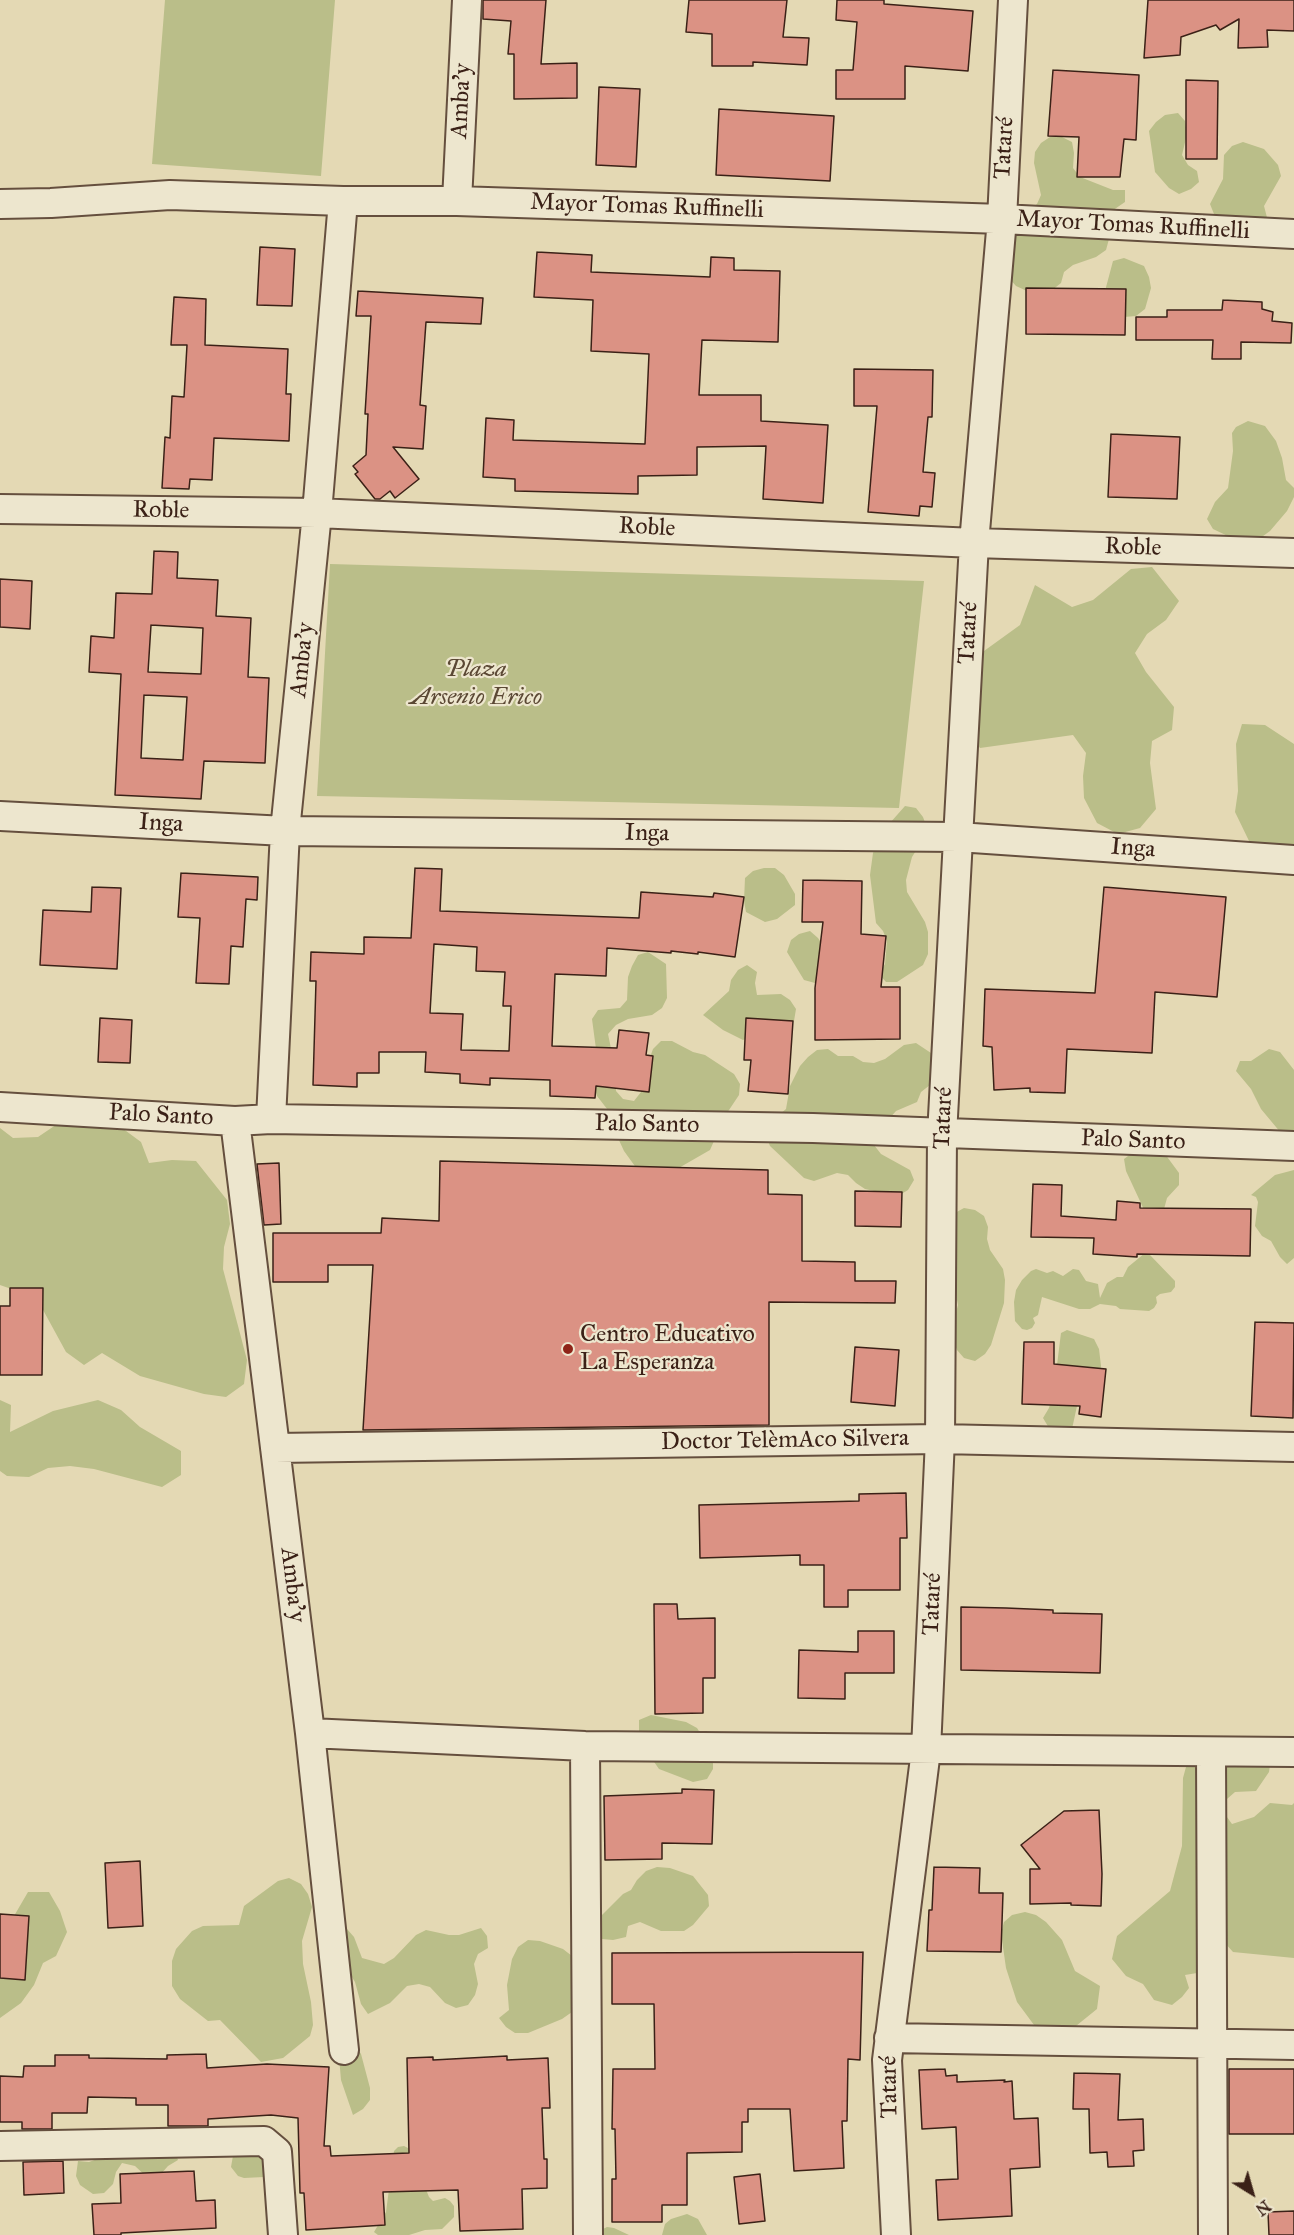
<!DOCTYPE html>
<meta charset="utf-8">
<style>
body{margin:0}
#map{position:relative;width:1294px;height:2235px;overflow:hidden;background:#e4d9b4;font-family:"IM FELL Great Primer",serif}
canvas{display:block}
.north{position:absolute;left:1222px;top:2163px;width:60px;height:60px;-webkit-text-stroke:4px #ede6ce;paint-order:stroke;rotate:143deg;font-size:16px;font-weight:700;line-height:24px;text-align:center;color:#3b2117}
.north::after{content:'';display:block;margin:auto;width:21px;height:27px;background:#3b2117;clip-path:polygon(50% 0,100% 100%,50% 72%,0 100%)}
</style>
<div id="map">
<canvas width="1294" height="2235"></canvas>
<div class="north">N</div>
</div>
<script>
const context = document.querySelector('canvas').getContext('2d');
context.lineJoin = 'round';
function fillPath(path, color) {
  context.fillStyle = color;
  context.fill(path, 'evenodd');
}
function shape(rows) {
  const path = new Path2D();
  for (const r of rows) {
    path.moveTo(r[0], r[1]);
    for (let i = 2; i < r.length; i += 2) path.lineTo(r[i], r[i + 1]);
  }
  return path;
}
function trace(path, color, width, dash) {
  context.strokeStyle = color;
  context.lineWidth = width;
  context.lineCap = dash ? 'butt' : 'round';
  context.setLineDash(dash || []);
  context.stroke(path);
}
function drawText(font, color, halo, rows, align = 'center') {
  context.font = font + ' "IM FELL Great Primer",serif';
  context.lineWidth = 4.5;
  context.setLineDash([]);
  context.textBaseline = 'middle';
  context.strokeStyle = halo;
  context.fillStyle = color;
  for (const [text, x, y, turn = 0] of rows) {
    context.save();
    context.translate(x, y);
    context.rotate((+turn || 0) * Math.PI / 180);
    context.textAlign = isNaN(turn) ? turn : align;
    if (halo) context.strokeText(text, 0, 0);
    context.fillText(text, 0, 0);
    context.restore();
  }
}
fillPath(shape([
 [165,0,335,0,321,176,152,164],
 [1178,113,1185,121,1187,134,1182,155,1188,165,1197,171,1199,182,1191,189,1179,194,1169,188,1155,172,1149,131,1156,122,1165,115],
 [1050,137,1062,137,1072,142,1074,153,1073,168,1080,177,1113,190,1125,190,1125,202,1106,215,1105,228,1109,239,1106,250,1096,257,1073,265,1064,272,1061,283,1051,291,1027,291,1016,286,1009,278,1005,236,1019,218,1037,204,1041,195,1034,163,1035,152,1041,143],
 [1243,142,1264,149,1278,165,1281,176,1264,206,1270,229,1252,244,1238,246,1229,239,1216,219,1210,204,1223,179,1224,155,1232,146],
 [1124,258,1144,266,1149,277,1151,288,1145,309,1136,316,1124,317,1105,291,1113,261],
 [1248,421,1265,426,1276,441,1282,458,1286,480,1294,488,1294,497,1287,511,1270,531,1259,539,1232,538,1213,529,1207,519,1215,502,1228,488,1233,451,1232,433,1236,427],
 [330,564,924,581,899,808,317,796],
 [1152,567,1179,601,1166,620,1147,634,1135,653,1146,672,1174,707,1172,730,1152,741,1150,763,1156,809,1140,828,1118,834,1097,823,1084,798,1083,776,1086,753,1073,735,980,748,964,730,966,664,1020,625,1035,585,1072,607,1093,600,1131,569],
 [1242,724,1265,725,1294,744,1294,856,1250,843,1235,812,1238,791,1236,744],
 [905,806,916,808,923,817,927,828,924,838,912,857,906,880,907,892,925,922,928,932,928,954,923,965,897,982,886,982,879,974,885,964,887,941,883,931,876,923,870,875,873,853,882,832],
 [764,868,775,868,784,875,795,894,795,905,777,919,765,922,746,912,744,901,745,878,753,871],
 [810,931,818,938,831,957,826,986,804,980,787,952,791,940,799,934],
 [648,952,666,964,667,998,662,1008,652,1015,628,1019,616,1025,608,1034,615,1068,616,1091,623,1099,634,1101,641,1092,648,1072,649,1060,653,1049,661,1041,672,1041,693,1052,705,1055,734,1074,740,1084,739,1095,725,1116,710,1150,670,1173,637,1169,624,1151,612,1125,611,1114,597,1096,594,1086,598,1064,592,1019,598,1010,620,1008,627,1000,628,977,632,966,638,955],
 [747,965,757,972,755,983,757,995,781,994,790,1000,796,1009,794,1021,783,1022,743,1040,723,1030,703,1015,729,991,731,980,738,970],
 [916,1043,937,1057,939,1078,921,1092,917,1102,896,1111,882,1127,873,1134,874,1145,881,1154,910,1170,914,1180,908,1190,898,1196,865,1189,856,1183,848,1175,837,1173,814,1181,804,1178,770,1146,766,1136,768,1124,786,1109,790,1086,800,1066,808,1057,817,1050,828,1049,838,1056,853,1056,863,1062,874,1063,885,1059,904,1045],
 [1269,1049,1280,1052,1294,1070,1294,1157,1291,1145,1261,1109,1251,1089,1236,1071,1240,1061,1251,1061],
 [78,1110,122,1128,141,1142,149,1163,172,1160,196,1161,227,1200,230,1224,224,1247,223,1269,247,1360,244,1384,226,1397,204,1394,140,1376,102,1353,84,1365,66,1352,42,1308,17,1291,0,1285,0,1128,13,1138,38,1137],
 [1132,1153,1165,1154,1179,1173,1179,1185,1167,1198,1164,1209,1146,1214,1126,1171,1124,1159],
 [1294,1170,1294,1258,1287,1264,1280,1257,1271,1241,1262,1236,1255,1226,1258,1202,1256,1197,1251,1195,1275,1175],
 [964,1208,975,1210,984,1216,988,1227,987,1239,990,1250,1003,1269,1005,1280,1004,1303,991,1345,985,1354,975,1361,964,1358,957,1350,953,1340,952,1328,958,1305,954,1285,953,1214],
 [1145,1253,1150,1255,1175,1281,1175,1287,1171,1292,1160,1294,1156,1297,1157,1303,1154,1308,1149,1311,1120,1309,1116,1306,1100,1304,1090,1309,1079,1309,1042,1297,1038,1315,1033,1318,1035,1323,1032,1328,1027,1330,1022,1329,1015,1321,1014,1302,1016,1290,1022,1280,1031,1271,1036,1269,1047,1273,1053,1271,1063,1276,1073,1269,1079,1270,1086,1281,1098,1284,1100,1298,1107,1283,1117,1277,1123,1277,1128,1267],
 [1067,1330,1094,1339,1099,1349,1101,1366,1100,1372,1077,1406,1072,1429,1052,1433,1043,1418,1049,1408,1054,1389,1061,1333],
 [0,1400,11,1405,10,1432,53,1411,98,1400,121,1410,140,1427,181,1451,181,1475,162,1487,94,1469,70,1466,48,1468,29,1477,7,1476,0,1471],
 [651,1715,686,1722,697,1728,709,1747,713,1758,713,1769,707,1779,693,1782,659,1769,641,1743,639,1731,639,1720],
 [1272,1750,1269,1772,1256,1791,1235,1792,1219,1806,1232,1824,1254,1817,1270,1803,1292,1805,1294,1803,1294,1958,1233,1952,1225,1943,1197,1973,1185,1975,1189,1988,1182,1997,1172,2005,1154,2000,1143,1984,1126,1976,1112,1959,1117,1936,1170,1891,1182,1846,1183,1778,1189,1756],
 [657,1867,670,1868,693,1876,708,1895,709,1906,693,1925,684,1931,661,1931,640,1922,628,1926,626,1937,613,1940,602,1939,595,1930,599,1918,623,1894,631,1890,637,1880,646,1871],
 [289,1878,301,1884,308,1894,312,1907,302,1941,303,1964,311,2002,313,2025,310,2036,283,2058,261,2062,220,2020,208,2021,180,1999,172,1986,172,1961,176,1949,192,1931,203,1926,239,1925,244,1906,278,1881],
 [28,1892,49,1892,60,1911,67,1932,56,1956,43,1963,34,1985,21,2003,0,2018,0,1940],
 [1025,1912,1036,1915,1046,1922,1062,1940,1075,1971,1100,1986,1097,2009,1071,2030,1037,2029,1017,2002,1006,1968,1001,1933,1004,1922,1012,1915],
 [481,1928,487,1936,488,1948,478,1954,474,1964,478,1984,475,1995,468,2005,456,2008,445,2003,430,1987,419,1984,407,1986,390,2003,368,2014,361,2004,355,1982,331,1943,336,1933,347,1929,354,1937,362,1958,384,1964,394,1958,416,1935,426,1930,449,1935,459,1935],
 [528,1940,540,1941,563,1949,572,1956,578,2001,572,2012,562,2019,528,2033,515,2033,506,2027,499,2018,509,2010,507,1985,512,1959,518,1947],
 [355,2045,361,2054,370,2088,370,2100,363,2109,353,2115,341,2080,339,2057],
 [259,2142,272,2170,264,2177,244,2178,238,2176,231,2167,234,2150],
 [404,2146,410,2149,429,2197,433,2201,445,2198,450,2201,454,2206,454,2217,442,2229,425,2230,409,2235,378,2235,374,2232,386,2212,394,2151,398,2147],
 [174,2150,178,2160,168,2166,160,2175,151,2181,135,2166,122,2163,116,2172,113,2184,104,2193,93,2194,80,2185,76,2176,78,2161,89,2162,100,2158],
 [687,2214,698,2219,707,2235,662,2235,665,2224,671,2219],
 [607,2227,614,2228,629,2235,599,2235,601,2230]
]), '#babe89');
const building = shape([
 [483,0,546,0,541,64,577,63,577,98,514,99,514,54,508,54,511,21,483,19,483,0],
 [689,0,787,0,783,37,809,38,807,65,753,62,753,66,712,66,712,34,686,32,689,0],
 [837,0,884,0,884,4,973,11,968,71,905,66,905,99,836,99,836,70,853,70,857,22,836,20,837,0],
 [1148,0,1294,0,1294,31,1267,30,1268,47,1238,48,1239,19,1220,30,1216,25,1181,37,1180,55,1144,58,1148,0],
 [1053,70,1139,75,1136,140,1124,139,1120,177,1077,177,1079,137,1048,136,1053,70],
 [1186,80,1218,81,1217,159,1186,159,1186,80],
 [599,87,640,89,636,167,596,165,599,87],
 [719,109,834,116,830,181,716,175,719,109],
 [260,247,295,249,292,306,257,305,260,247],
 [537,252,592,255,591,272,710,277,711,257,734,258,734,270,780,271,778,342,702,340,699,395,761,395,761,421,828,425,823,503,763,499,766,446,697,447,697,475,638,476,638,494,515,491,515,479,483,477,486,418,514,420,513,440,645,444,649,354,591,351,593,300,534,297,537,252],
 [1026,288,1126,289,1125,335,1026,334,1026,288],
 [358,291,483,298,481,324,426,322,420,405,426,406,423,449,393,447,419,479,395,498,390,491,380,499,375,499,355,474,358,472,353,466,366,455,368,414,365,414,371,316,356,316,358,291],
 [174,297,206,299,205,345,288,349,286,394,291,394,289,441,214,438,212,480,190,479,189,489,162,488,165,437,170,438,172,396,184,397,187,345,171,345,174,297],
 [1223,300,1262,302,1262,309,1273,312,1272,321,1292,323,1291,343,1241,342,1241,359,1212,359,1213,340,1136,340,1136,317,1167,317,1167,310,1222,310,1223,300],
 [854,369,933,370,932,417,928,417,923,472,935,473,932,507,920,506,919,516,868,512,877,406,854,406,854,369],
 [1111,434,1180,437,1177,499,1108,497,1111,434],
 [154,551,178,552,177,578,218,580,216,616,251,618,248,677,269,678,265,763,204,761,201,799,115,795,121,674,89,672,91,636,114,638,116,593,152,594,154,551],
 [151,625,203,628,201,674,148,672,151,625],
 [144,695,187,697,183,760,141,758,144,695],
 [0,579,32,581,30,629,0,627,0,579],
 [415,868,442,869,440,911,639,918,641,892,713,897,714,893,744,897,735,957,698,952,698,954,671,951,671,953,607,948,606,976,555,974,552,1046,617,1048,619,1030,649,1033,646,1055,653,1056,649,1092,596,1086,595,1098,550,1096,550,1080,490,1078,490,1085,460,1083,460,1074,425,1072,426,1052,379,1052,379,1073,357,1073,357,1087,313,1085,316,981,310,981,311,952,364,954,364,937,411,938,415,868],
 [434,944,477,947,476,971,505,972,503,1006,511,1006,509,1051,461,1050,463,1014,430,1013,434,944],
 [181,873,258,877,257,900,246,899,243,947,231,946,229,984,196,983,200,918,178,917,181,873],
 [803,880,862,881,861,934,886,936,881,987,900,987,900,1039,815,1040,815,988,823,922,802,922,803,880],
 [92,887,121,888,117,969,40,965,43,910,91,912,92,887],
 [1104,887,1226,897,1217,997,1155,992,1152,1053,1067,1049,1065,1093,1030,1092,1030,1088,994,1090,992,1047,983,1046,985,989,1095,993,1104,887],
 [100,1018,132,1020,130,1063,98,1062,100,1018],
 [746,1018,793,1021,788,1094,748,1091,751,1060,744,1060,746,1018],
 [440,1161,768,1170,768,1194,802,1195,802,1261,855,1262,855,1281,896,1281,895,1303,769,1302,769,1425,363,1430,373,1265,328,1265,328,1282,273,1282,273,1233,381,1233,382,1218,439,1221,440,1161],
 [279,1163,281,1224,264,1225,257,1164,279,1163],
 [1033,1184,1062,1185,1061,1216,1116,1220,1117,1201,1140,1203,1140,1208,1251,1209,1250,1256,1137,1254,1137,1257,1093,1254,1094,1238,1031,1237,1033,1184],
 [855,1191,902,1192,901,1227,855,1226,855,1191],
 [10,1288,43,1288,42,1375,0,1375,0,1306,10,1306,10,1288],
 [1255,1322,1294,1323,1293,1418,1251,1416,1255,1322],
 [1024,1342,1054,1342,1054,1364,1106,1369,1101,1417,1079,1414,1080,1406,1022,1404,1024,1342],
 [855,1347,899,1350,895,1406,851,1402,855,1347],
 [906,1493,907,1538,900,1538,900,1590,848,1590,848,1607,824,1607,824,1565,800,1565,800,1555,700,1558,699,1505,859,1501,859,1494,906,1493],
 [654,1604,677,1604,678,1619,715,1618,715,1678,703,1678,703,1713,655,1714,654,1604],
 [961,1607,1006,1608,1053,1610,1053,1613,1102,1614,1100,1673,961,1670,961,1607],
 [858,1631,894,1631,894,1673,845,1673,845,1699,798,1698,799,1650,858,1652,858,1631],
 [682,1789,714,1790,712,1844,662,1843,662,1859,605,1860,604,1796,682,1793,682,1789],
 [1099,1810,1102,1874,1101,1906,1071,1905,1071,1903,1030,1904,1030,1869,1040,1869,1021,1845,1064,1811,1099,1810],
 [140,1861,143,1926,108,1928,105,1863,140,1861],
 [934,1867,980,1868,979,1893,1003,1893,1001,1952,927,1951,929,1910,932,1910,934,1867],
 [0,1914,29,1916,25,1980,0,1978,0,1914],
 [863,1952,860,2060,848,2059,847,2121,842,2121,844,2168,794,2171,790,2109,748,2109,748,2122,742,2122,742,2152,687,2153,687,2205,662,2205,662,2222,612,2222,612,2179,616,2179,615,2129,612,2129,613,2069,655,2069,654,2004,612,2004,612,1953,863,1952],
 [206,2054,207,2068,267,2064,329,2067,324,2146,330,2146,331,2156,409,2153,407,2058,433,2057,433,2060,507,2056,507,2060,548,2058,550,2108,542,2108,544,2159,547,2159,547,2188,522,2189,523,2229,460,2231,458,2190,383,2192,385,2225,306,2230,304,2193,300,2193,298,2118,271,2115,208,2119,208,2126,168,2126,168,2105,136,2105,136,2098,88,2097,87,2113,52,2113,52,2129,22,2129,22,2122,0,2122,0,2076,23,2077,24,2066,55,2066,55,2055,89,2055,89,2058,167,2059,167,2055,206,2054],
 [945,2069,946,2076,957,2075,957,2082,1005,2080,1004,2082,1012,2081,1014,2119,1038,2118,1040,2167,1010,2169,1012,2216,938,2220,936,2180,958,2179,956,2127,922,2129,919,2070,945,2069],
 [1229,2069,1294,2069,1294,2134,1229,2134,1229,2069],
 [1074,2073,1120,2074,1118,2120,1143,2119,1144,2150,1133,2151,1134,2166,1108,2167,1107,2152,1090,2153,1089,2109,1073,2109,1074,2073],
 [63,2161,64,2193,24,2195,23,2162,63,2161],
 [194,2171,196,2201,215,2200,216,2228,121,2233,121,2235,94,2235,92,2204,121,2203,120,2174,194,2171],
 [760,2174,765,2221,739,2224,734,2177,760,2174],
 [1294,2211,1294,2235,1269,2235,1268,2212,1294,2211]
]);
fillPath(building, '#db9284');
trace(building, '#3b2117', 1.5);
const street = shape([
 [457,201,467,0],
 [0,204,51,203,170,195,343,201,457,201,1002,219,1294,234],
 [0,509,317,513,974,543,1294,553],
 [0,816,285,831,958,837,1294,860],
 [0,1107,235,1121,271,1119,813,1128,1294,1146],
 [271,1119,285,831,317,513,343,201],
 [235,1121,310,1733,344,2050],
 [275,1448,940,1439,1294,1447],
 [310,1733,585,1746,1294,1752],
 [585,1746,588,2235],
 [1211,1752,1213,2235],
 [889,2038,1294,2045],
 [0,2146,264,2141,277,2152,283,2235],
 [896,2235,887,2060,926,1750,940,1439,942,1135,974,543,1002,219,1013,0]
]);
trace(street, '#654f3e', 32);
trace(street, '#ede6ce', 28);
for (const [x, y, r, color] of [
 [568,1349,6,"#8f2418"]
]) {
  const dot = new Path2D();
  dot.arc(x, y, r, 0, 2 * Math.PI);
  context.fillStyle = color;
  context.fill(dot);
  trace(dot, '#ede6ce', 2);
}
drawText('24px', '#3b2117', '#ede6ce', [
 ["Amba'y",462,101,-87],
 ["Tataré",1005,148,-87],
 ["Mayor Tomas Ruffinelli",647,207,2],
 ["Mayor Tomas Ruffinelli",1133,226,3],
 ["Roble",161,511,1],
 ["Roble",647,528,3],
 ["Roble",1133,548,2],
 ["Tataré",969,633,-87],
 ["Amba'y",303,660,-84],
 ["Inga",161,824,3],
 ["Inga",647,834,1],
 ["Inga",1133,849,4],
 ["Palo Santo",161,1116,3],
 ["Tataré",944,1118,-88],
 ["Palo Santo",647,1125,1],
 ["Palo Santo",1133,1141,2],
 ["Doctor TelèmAco Silvera",785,1441,-1],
 ["Amba'y",292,1585,83],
 ["Tataré",933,1604,-88],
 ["Tataré",890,2087,-91]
]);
drawText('italic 24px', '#5b4834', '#ede6ce', [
 ["Plaza",476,670],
 ["Arsenio Erico",476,698]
]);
drawText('24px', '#3b2117', '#ede6ce', [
 ["Centro Educativo",580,1335],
 ["La Esperanza",580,1363]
], 'left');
</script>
